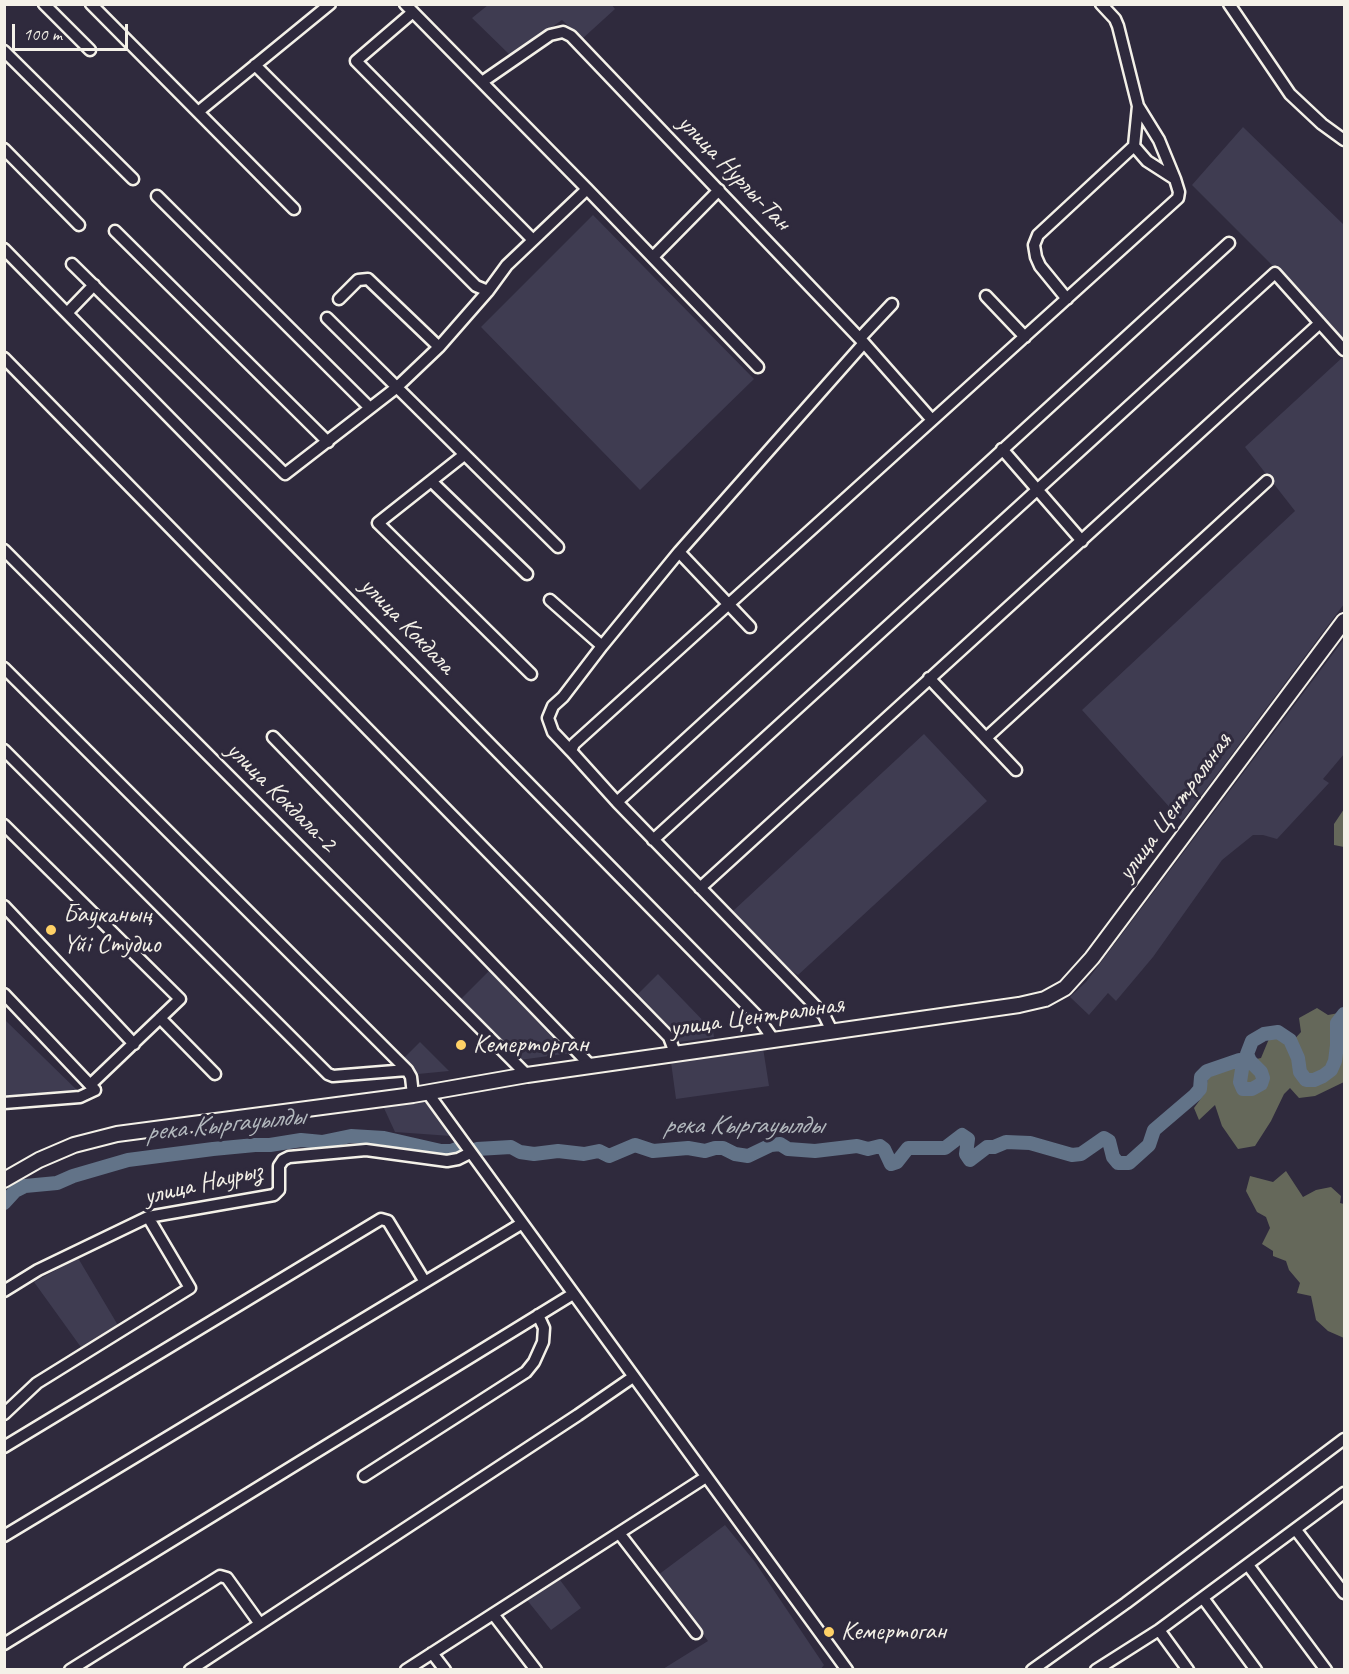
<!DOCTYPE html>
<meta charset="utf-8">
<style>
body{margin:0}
#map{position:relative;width:1349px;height:1674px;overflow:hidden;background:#2f2a3d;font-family:Caveat,sans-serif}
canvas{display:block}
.frame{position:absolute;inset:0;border:6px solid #f4f1e8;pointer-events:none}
.scale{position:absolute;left:12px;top:24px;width:116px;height:27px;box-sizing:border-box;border:3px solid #f4f1e8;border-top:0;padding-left:8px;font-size:18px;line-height:21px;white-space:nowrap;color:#f4f1e8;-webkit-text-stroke:4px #2f2a3d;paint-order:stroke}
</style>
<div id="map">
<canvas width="1349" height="1674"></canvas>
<div class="frame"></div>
<div class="scale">100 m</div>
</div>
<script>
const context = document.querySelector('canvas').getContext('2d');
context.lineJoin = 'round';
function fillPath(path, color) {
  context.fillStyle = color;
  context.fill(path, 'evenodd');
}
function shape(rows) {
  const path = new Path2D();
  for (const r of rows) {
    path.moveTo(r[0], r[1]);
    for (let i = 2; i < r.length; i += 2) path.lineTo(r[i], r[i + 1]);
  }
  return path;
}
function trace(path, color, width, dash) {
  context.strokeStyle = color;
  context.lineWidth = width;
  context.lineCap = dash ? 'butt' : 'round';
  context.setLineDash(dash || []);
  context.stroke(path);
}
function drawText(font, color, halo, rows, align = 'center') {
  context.font = font + ' Caveat,sans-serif';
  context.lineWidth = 6;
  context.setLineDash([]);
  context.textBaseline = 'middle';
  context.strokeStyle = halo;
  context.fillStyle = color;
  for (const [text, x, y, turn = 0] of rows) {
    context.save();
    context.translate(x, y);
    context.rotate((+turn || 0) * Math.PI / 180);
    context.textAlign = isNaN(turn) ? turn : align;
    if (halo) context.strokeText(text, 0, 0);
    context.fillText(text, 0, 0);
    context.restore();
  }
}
fillPath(shape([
 [611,4,615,9,582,39,562,20,511,56,472,18,488,5],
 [1243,127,1344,225,1344,342,1275,268,1192,185],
 [593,215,754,379,640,490,481,327],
 [1344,356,1344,604,1182,821,1082,710,1295,511,1245,447],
 [1344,639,1344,754,1323,779,1329,783,1277,839,1263,835,1253,835,1222,860,1153,957,1116,1001,1108,993,1089,1015,1070,997,1086,982],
 [924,734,987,801,798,975,789,969,733,911],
 [491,969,572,1053,519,1060,460,1000],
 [658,974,713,1031,714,1037,679,1042,636,996],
 [5,1020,79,1092,5,1096],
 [420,1042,449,1071,418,1074,404,1058],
 [763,1048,769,1086,676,1099,671,1062],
 [426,1098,451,1136,395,1132,383,1106],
 [78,1258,119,1327,83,1350,34,1282],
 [725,1525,755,1562,779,1598,824,1665,820,1670,663,1669,708,1641,658,1575],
 [560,1580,581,1608,551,1630,527,1600]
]), '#3f3c51');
fillPath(shape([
 [1344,809,1344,847,1334,845,1334,824],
 [1317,1008,1328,1015,1344,1012,1344,1082,1315,1096,1299,1098,1290,1088,1284,1094,1271,1121,1255,1146,1238,1149,1222,1126,1215,1105,1199,1120,1194,1108,1205,1093,1208,1078,1224,1066,1261,1058,1271,1034,1290,1044,1301,1032,1299,1018],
 [1286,1171,1303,1197,1316,1190,1331,1187,1341,1196,1340,1203,1344,1204,1344,1338,1328,1331,1316,1320,1311,1296,1297,1293,1300,1283,1289,1270,1286,1261,1273,1256,1273,1251,1262,1244,1270,1228,1266,1217,1257,1212,1246,1191,1250,1176,1273,1182]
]), '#65685a');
trace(shape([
 [477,1149,511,1147,520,1152,534,1154,558,1151,584,1154,599,1151,609,1156,635,1145,653,1151,688,1148,705,1151,715,1148,723,1148,735,1154,748,1156,771,1145,780,1144,788,1149,815,1151,857,1146,868,1149,880,1146,884,1149,891,1164,897,1162,908,1148,945,1148,962,1135,968,1139,966,1154,970,1160,987,1147,994,1147,1006,1142,1030,1143,1072,1155,1081,1154,1104,1138,1109,1141,1113,1157,1118,1163,1129,1163,1149,1145,1154,1130,1195,1095,1200,1089,1201,1077,1207,1071,1239,1060,1243,1063,1240,1082,1243,1089,1252,1089,1261,1084,1263,1078,1261,1072,1250,1061,1247,1054,1252,1041,1264,1034,1278,1032,1290,1040,1298,1058,1300,1072,1306,1080,1314,1080,1323,1076,1331,1070,1335,1061,1337,1045,1337,1023,1344,1014],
 [4,1203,15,1191,25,1186,57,1183,73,1176,128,1160,213,1149,255,1145,270,1145,301,1140,322,1142,351,1136,384,1138,441,1151,451,1151,459,1148]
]), '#627388', 14);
const minor = shape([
 [44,4,90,50],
 [91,4,294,209],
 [405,4,587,189,758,367],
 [1101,4,1115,19,1118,26,1138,106,1134,146,1147,161,1175,179],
 [1229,4,1290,94,1322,124,1344,140],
 [413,12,356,61,533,240],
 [4,51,133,179],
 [255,65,476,286,488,291],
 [482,82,550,35,563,32,571,36,864,343,932,420],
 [198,112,330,4],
 [4,149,79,225],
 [157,196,369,407],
 [115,231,328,442],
 [4,249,757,1016,773,1039],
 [653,257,719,190],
 [72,264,285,474,396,388,439,347,488,291,507,265,587,189],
 [986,296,1025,337],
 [339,299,358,280,368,279,439,347],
 [1067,299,1040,266,1036,257,1034,245,1038,235,1134,146],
 [68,312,94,285],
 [327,318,558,547],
 [860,338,892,304],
 [4,358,669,1037,675,1053],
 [1002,449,1082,541],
 [464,455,378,523,531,674],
 [431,481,527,574],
 [4,550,527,1075],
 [679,552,750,627],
 [550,600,602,646],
 [4,668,407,1070,411,1077,413,1095],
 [929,678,1016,770],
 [273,737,590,1065],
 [986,738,1267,481],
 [4,750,328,1074,333,1076,407,1070],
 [571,751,553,732,548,718,553,706,563,697,602,646,679,552,864,343],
 [617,802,1229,243],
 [4,825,180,999,90,1085],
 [653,840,1275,273,1344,350],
 [700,888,1320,323],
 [4,906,134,1044],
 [4,994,95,1090,80,1097,4,1103],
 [160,1018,215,1074],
 [832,1031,824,1015,617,802,571,751,574,744,1178,198,1179,192,1175,179,1159,140,1138,106],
 [427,1092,847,1670],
 [4,1291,38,1270,148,1217,274,1195,279,1190,279,1166,283,1160,289,1157,366,1150,447,1161,458,1159,470,1153],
 [4,1414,37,1383,190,1288,148,1217],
 [4,1447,381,1219,388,1221,425,1282],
 [364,1476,526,1372,534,1362,543,1342,544,1328,538,1315],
 [1296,1530,1344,1593],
 [619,1533,696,1633],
 [4,1536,521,1224],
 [1248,1565,1326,1670],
 [1203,1598,1256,1670],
 [493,1614,536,1670],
 [1159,1630,1188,1670],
 [4,1644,573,1294],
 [432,1653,445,1670],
 [70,1670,220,1576,227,1578,260,1624],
 [190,1670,578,1415,633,1377],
 [406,1670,706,1477],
 [1032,1670,1126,1603,1344,1439],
 [1096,1670,1159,1630,1344,1493]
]);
const major = shape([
 [4,1180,39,1160,74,1145,117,1134,413,1095,527,1075,1019,1005,1045,999,1065,988,1092,958,1344,621]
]);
trace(minor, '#f4f1e8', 15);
trace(major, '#f4f1e8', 18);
trace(minor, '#2f2a3d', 10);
trace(major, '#2f2a3d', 14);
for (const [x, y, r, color] of [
 [51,930,6,"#ffd166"],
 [461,1045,6,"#ffd166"],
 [829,1632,6,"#ffd166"]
]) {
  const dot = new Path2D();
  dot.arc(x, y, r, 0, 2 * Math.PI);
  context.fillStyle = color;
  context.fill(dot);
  trace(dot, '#2f2a3d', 2);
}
drawText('26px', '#f4f1e8', '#2f2a3d', [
 ["улица Нурлы-Тан",734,173,46],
 ["улица Кокдала",407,626,46],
 ["улица Кокдала-2",281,797,45],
 ["улица Центральная",1175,807,-54],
 ["улица Центральная",757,1017,-8],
 ["улица Наурыз",203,1184,-13]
]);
drawText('26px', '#f4f1e8', '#2f2a3d', [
 ["Бауканың",63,915],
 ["Үйі Студио",63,945],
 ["Кемерторган",473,1045],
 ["Кемертоган",841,1632]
], 'left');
drawText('italic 27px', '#b2b8bd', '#2f2a3d', [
 ["река Кыргауылды",225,1125,-6],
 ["река Кыргауылды",743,1126]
]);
</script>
